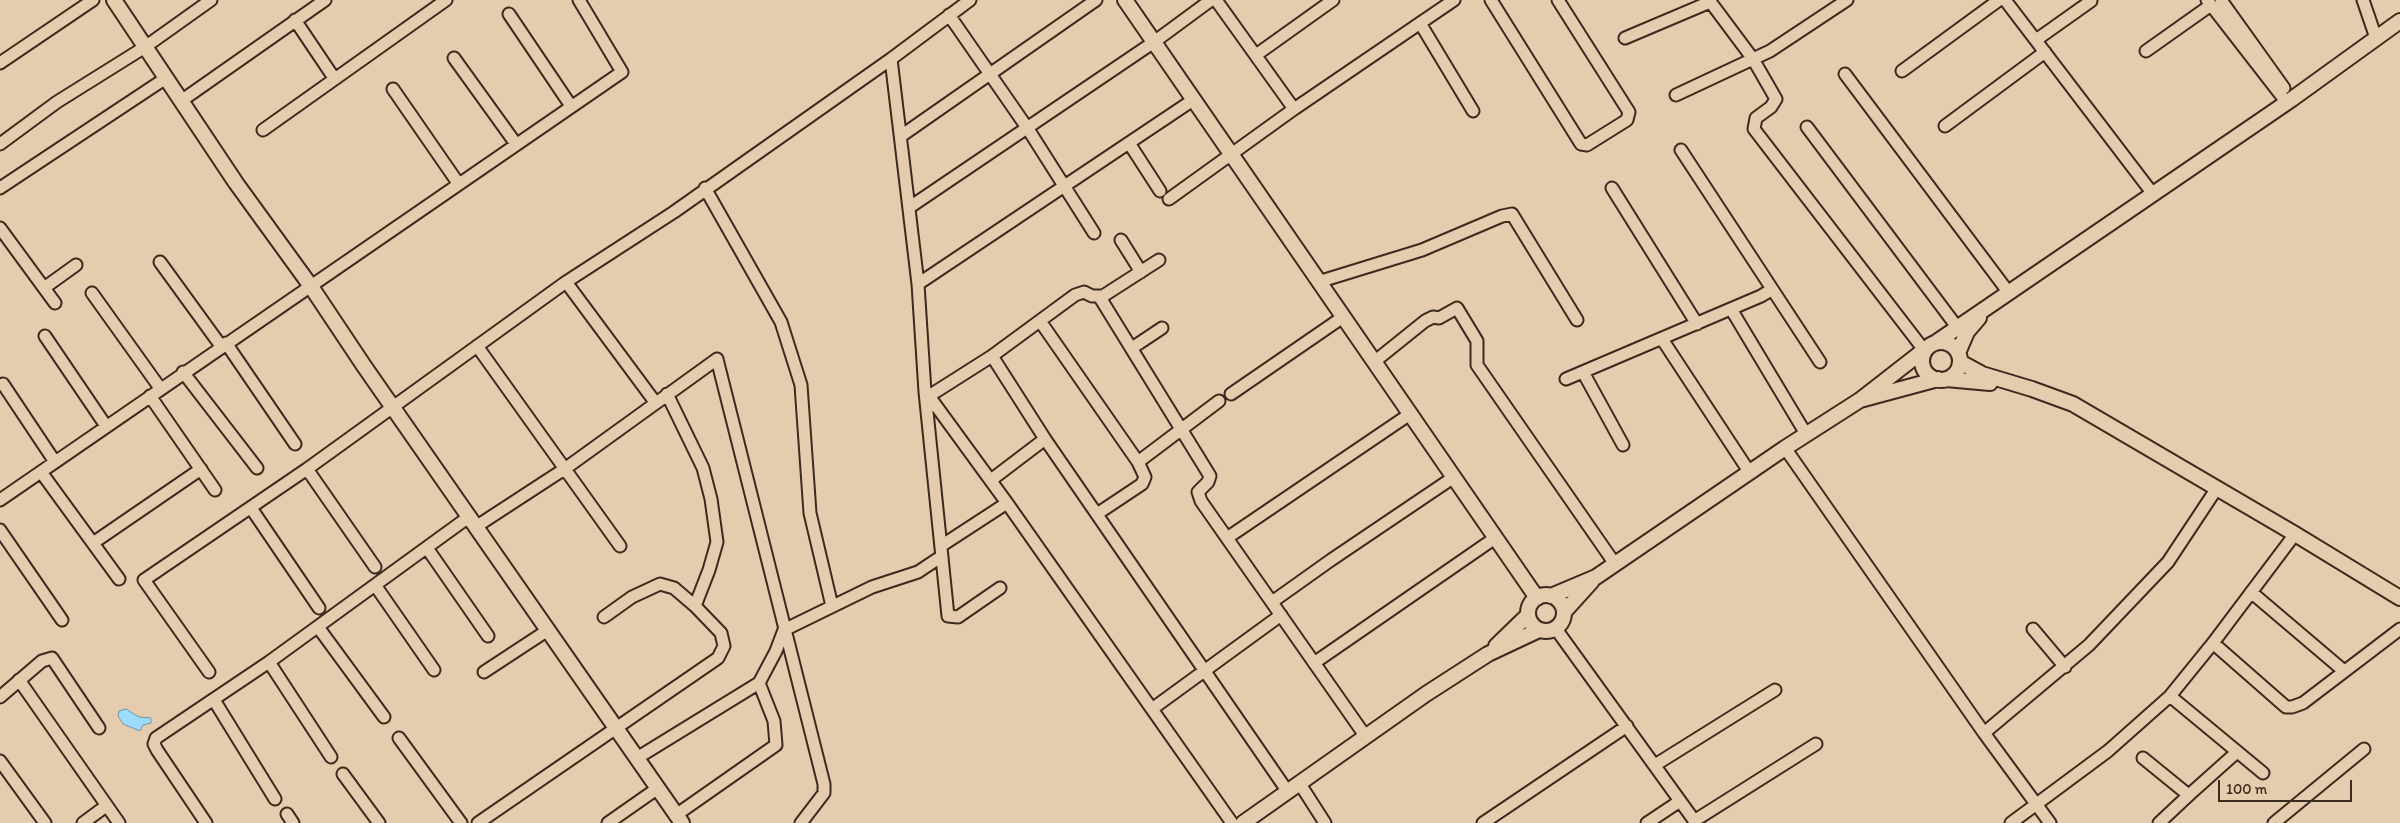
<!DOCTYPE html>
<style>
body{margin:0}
#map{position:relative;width:2400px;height:823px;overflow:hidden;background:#e6ccae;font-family:Itim,sans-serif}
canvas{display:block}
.scale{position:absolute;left:2218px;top:780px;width:134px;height:22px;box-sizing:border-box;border:2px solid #3b2a1e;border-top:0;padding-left:6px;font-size:15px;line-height:18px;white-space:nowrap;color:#3b2a1e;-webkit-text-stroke:4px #e6ccae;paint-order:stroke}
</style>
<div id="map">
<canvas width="2400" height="823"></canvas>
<div class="scale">100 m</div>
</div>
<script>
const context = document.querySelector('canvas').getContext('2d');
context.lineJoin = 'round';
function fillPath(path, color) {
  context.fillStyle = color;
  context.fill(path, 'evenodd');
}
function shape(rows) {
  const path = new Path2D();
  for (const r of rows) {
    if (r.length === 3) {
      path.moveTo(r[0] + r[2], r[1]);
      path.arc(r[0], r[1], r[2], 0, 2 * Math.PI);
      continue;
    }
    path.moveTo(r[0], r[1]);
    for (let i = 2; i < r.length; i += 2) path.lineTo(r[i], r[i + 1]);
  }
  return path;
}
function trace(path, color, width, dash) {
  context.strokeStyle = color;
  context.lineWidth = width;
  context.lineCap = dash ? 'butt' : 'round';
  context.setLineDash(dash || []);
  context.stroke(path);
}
const water = shape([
 [126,709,139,717,151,718,151,723,143,725,140,731,123,724,118,716,119,711,126,709]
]);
fillPath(water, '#9bdbfd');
trace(water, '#7594a4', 1);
const minor = shape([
 [1216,0,1294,109],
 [1491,0,1581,144,1587,145,1627,120,1629,112,1558,0],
 [1709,0,1753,59,1776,99,1771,107,1756,118,1754,129,1924,350],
 [2005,0,2153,194],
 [2207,0,2287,103],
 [2221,0,2284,88],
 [2363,0,2376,38],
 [509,14,571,106],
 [949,15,1028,129,1094,233],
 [295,20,334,78],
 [1420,23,1473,111],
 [1625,38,1710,2],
 [2036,40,2091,1],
 [2146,51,2211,5],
 [1256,55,1333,0],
 [454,58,516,144],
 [891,59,918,284,925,392,948,616,958,617,1000,588],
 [0,63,93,0],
 [1902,71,1999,0],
 [1845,74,2009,293],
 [393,89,458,183],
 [1676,95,1770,51,1847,0],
 [181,101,325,0],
 [1945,126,2045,52],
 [1807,127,1957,327],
 [263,130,446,0],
 [901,136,1096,0],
 [1129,143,1160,191],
 [0,144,57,102,145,47,211,0],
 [1681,150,1820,362],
 [0,188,166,78],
 [705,188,781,322,801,385,810,513,832,606],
 [1612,188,1697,324],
 [1169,199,1294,109,1454,0],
 [910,207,1154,42,1211,0],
 [0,228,55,303],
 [1121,240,1141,272],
 [160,262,221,346],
 [566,282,655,402],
 [1318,282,1422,250,1502,216,1512,214,1577,320],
 [918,284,1193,100],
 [44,288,76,265],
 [92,293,160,388],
 [1099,296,1210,476,1208,482,1198,492,1201,501,1366,737],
 [1731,309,1806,434],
 [1040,321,1138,462,1145,477,1142,484,1097,514],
 [45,336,106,426],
 [1662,339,1750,473],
 [226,343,295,444],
 [477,346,620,546],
 [1132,348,1162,328],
 [992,356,1045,439,1288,792],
 [1374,362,1425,321,1433,317,1439,318,1457,308,1477,341,1477,365,1615,564],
 [183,372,257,468],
 [1583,372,1623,445],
 [1566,379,1761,296,1771,290],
 [3,384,55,462],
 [926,392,1007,503,1232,823],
 [667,394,703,468,711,499,717,542,709,570,695,606],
 [1231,394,1343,317],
 [150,396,215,490],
 [929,396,992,356,1075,295,1084,292,1092,296,1103,296,1159,260],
 [1785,448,1984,733,2050,823],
 [1138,462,1219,401],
 [307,469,375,567],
 [41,472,119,579],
 [991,480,1045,439],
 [0,500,622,72,579,0],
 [251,508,319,608],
 [477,526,566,468,717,359,824,784,824,793,801,823],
 [0,530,62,620],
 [1227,538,1410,414],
 [93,543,201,469],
 [941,546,1007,503],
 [427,548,488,636],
 [375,585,434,670],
 [2251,592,2344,671],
 [1272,602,1331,560,1454,477],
 [318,627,384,717],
 [1556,629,1696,823],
 [2033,629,2065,667],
 [2213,643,2286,707,2292,707,2303,703,2400,629],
 [269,662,331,757],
 [1314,663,1495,538],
 [209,672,144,580,307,469,566,282,674,212,891,59,970,0],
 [484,672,548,630],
 [19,680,119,823],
 [2170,696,2263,773],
 [0,697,42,661,52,658,99,728],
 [214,700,275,799],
 [1152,709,1281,615],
 [1984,733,2089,645,2168,562,2217,488],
 [399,738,461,823],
 [637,758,759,683,776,651,784,630,872,587,918,572,942,556],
 [2143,758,2186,793,2190,794,2237,752],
 [0,761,45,823],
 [1655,765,1775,690],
 [343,774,379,823],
 [1300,784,1325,823],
 [287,814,293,823],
 [676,815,776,745,774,721,759,683],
 [1694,821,1816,744],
 [83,823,106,806],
 [206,823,157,750,154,744,156,738,269,662,470,516],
 [478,823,718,658,724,646,721,633,695,606,674,588,660,584,632,597,604,617],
 [608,823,658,788],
 [1483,823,1627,726],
 [1647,823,1680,801],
 [2011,823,2108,751,2170,696,2213,643,2295,534],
 [2159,823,2190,794],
 [2274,823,2364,749]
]);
const tertiary = shape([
 [114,0,236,183,310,285,364,366,682,823],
 [1125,0,1537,598],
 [1941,361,19],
 [1935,343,2292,99,2400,21],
 [1958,353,1967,332,1979,318],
 [1960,362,1982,374,2032,389,2073,404,2295,534,2400,598],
 [1946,379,1990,383],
 [1860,400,1938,379],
 [1546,613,18],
 [1551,596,1596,577,1785,448,1860,400,1928,347],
 [1564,612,1592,581],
 [1496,646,1528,615],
 [1243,823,1426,694,1488,654,1539,630]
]);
trace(minor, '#3b2a1e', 15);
trace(tertiary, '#3b2a1e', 18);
trace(minor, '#e6ccae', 11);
trace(tertiary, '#e6ccae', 14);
</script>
